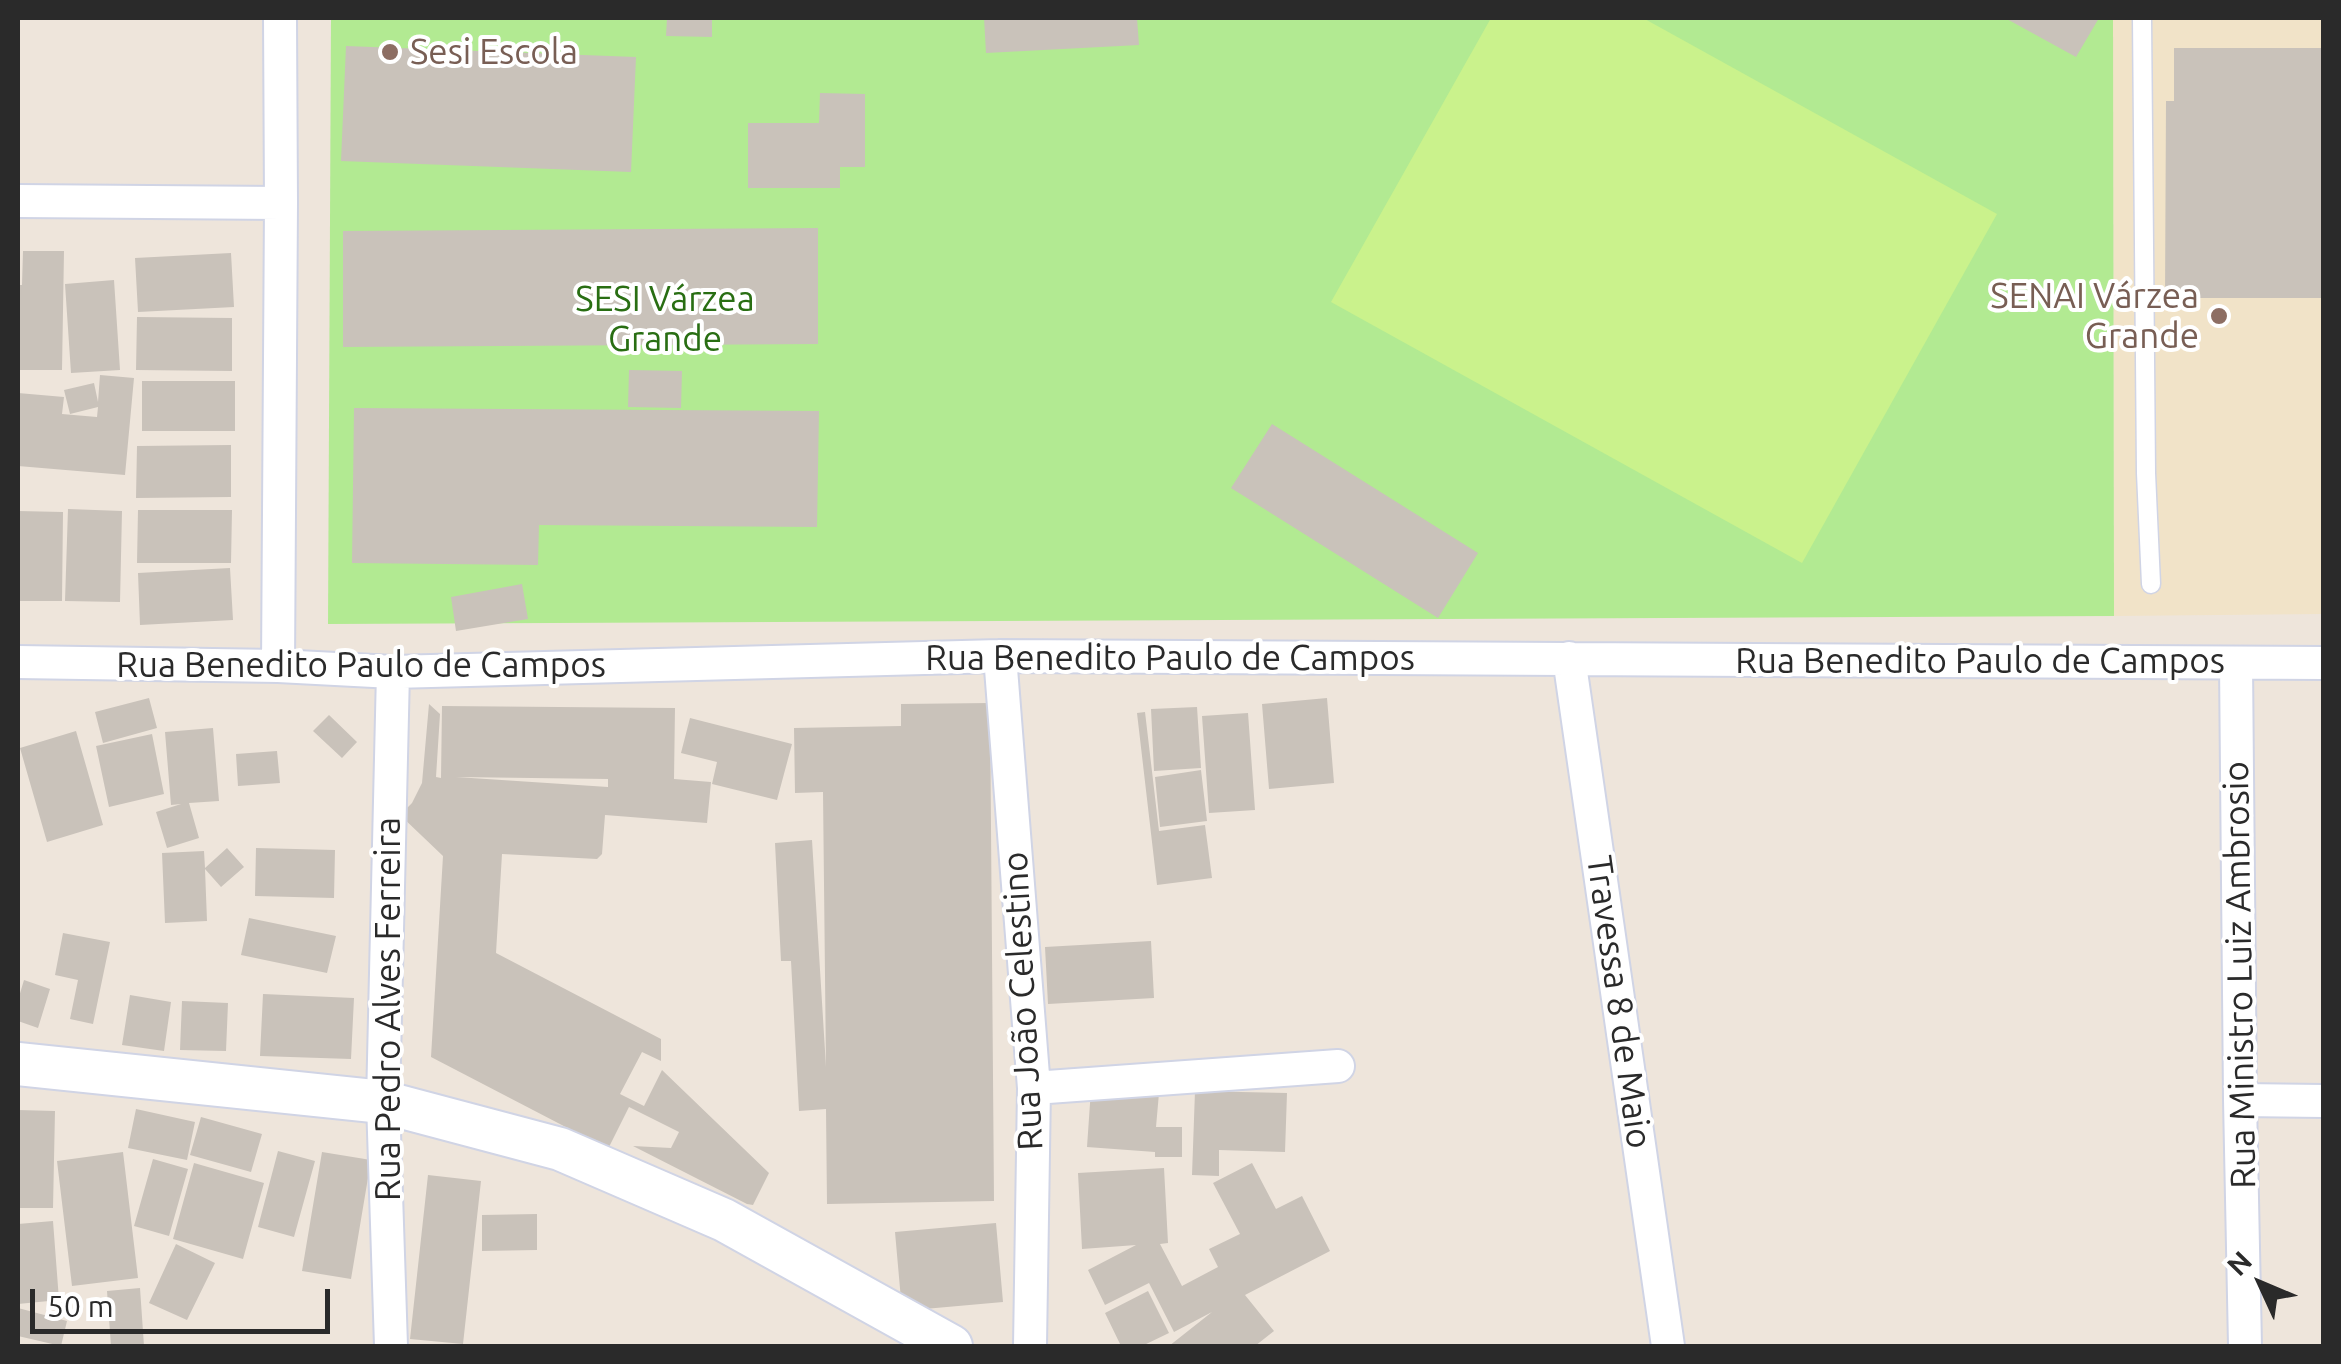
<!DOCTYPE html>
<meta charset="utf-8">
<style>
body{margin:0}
#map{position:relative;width:2341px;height:1364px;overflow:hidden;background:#eee5db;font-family:Ubuntu,sans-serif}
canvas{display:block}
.frame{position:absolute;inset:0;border:20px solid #2a2a2a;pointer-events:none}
.north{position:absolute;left:2211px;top:1234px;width:100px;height:100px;-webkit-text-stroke:8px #fff;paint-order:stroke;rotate:314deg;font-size:28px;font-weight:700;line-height:40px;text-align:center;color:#2a2a2a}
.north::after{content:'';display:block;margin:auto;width:35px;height:45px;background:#2a2a2a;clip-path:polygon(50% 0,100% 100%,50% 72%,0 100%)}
.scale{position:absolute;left:30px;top:1289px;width:300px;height:45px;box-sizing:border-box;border:5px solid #2a2a2a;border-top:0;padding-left:12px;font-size:30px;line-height:35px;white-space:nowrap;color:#2a2a2a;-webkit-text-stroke:8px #fff;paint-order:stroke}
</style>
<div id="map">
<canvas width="2341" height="1364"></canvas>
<div class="frame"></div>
<div class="north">N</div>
<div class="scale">50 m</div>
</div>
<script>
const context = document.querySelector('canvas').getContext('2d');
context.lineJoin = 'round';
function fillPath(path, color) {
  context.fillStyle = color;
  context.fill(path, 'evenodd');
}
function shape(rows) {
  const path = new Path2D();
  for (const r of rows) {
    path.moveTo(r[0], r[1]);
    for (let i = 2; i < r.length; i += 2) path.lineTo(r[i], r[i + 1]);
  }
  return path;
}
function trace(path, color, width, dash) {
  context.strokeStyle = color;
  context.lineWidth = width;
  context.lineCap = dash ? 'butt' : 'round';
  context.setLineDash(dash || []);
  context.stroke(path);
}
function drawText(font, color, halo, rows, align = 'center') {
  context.font = font + ' Ubuntu,sans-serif';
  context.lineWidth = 8;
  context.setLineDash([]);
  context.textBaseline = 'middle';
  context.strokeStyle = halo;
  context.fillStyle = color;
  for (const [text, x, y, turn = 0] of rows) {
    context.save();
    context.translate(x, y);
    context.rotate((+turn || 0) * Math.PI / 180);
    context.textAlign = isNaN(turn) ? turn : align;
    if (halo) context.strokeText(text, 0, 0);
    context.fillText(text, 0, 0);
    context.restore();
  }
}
fillPath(shape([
 [2113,18,2323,18,2323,614,2114,616]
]), '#f1e3c8');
fillPath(shape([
 [331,18,2113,18,2114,616,328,624]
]), '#b2ea92');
fillPath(shape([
 [1491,18,1643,18,1997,214,1802,563,1331,302]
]), '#caf28c');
fillPath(shape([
 [667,18,712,18,712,37,666,36],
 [984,18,1137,18,1139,45,986,53],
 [2005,18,2099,18,2076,57],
 [346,46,636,57,631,172,341,161],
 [2174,48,2324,48,2324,298,2165,298,2166,101,2174,101],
 [820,93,865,94,865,167,840,167,840,188,748,188,748,123,819,123],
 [818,228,818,344,343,347,343,231],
 [23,251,64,251,62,370,18,370,18,285,22,285],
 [231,253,234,307,138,312,135,258],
 [114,280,120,370,71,373,65,284],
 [137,317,232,318,232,371,136,370],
 [629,370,682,371,681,408,628,407],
 [100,375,134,378,125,475,18,466,18,393,64,397,62,414,97,417,98,407,70,414,64,390,94,383,98,402],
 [142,381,235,381,235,431,142,431],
 [354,408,819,411,817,527,539,525,538,565,352,563],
 [1272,424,1478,553,1438,618,1231,488],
 [231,445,231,497,136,498,137,446],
 [68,509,122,511,120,602,65,601],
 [138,510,232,510,231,563,137,563],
 [18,511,63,512,62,601,18,601],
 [230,568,233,620,140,625,138,573],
 [522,584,528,619,456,631,451,597],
 [149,698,157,728,103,743,95,712],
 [1327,698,1334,783,1269,789,1262,704],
 [990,703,994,1201,827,1204,826,1109,799,1111,791,961,781,961,775,843,812,840,826,1067,823,792,795,793,794,728,901,726,901,704],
 [429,704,440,714,436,777,441,778,442,706,675,708,674,779,711,782,707,823,605,815,602,854,597,859,502,854,496,953,661,1039,661,1061,642,1052,620,1094,644,1106,662,1070,769,1173,753,1205,747,1204,633,1146,671,1148,679,1132,629,1107,608,1149,431,1057,443,856,400,815,412,803,422,783],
 [456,777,608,779,608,787],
 [1197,707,1201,768,1154,771,1151,709],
 [1145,712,1159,831,1205,825,1212,878,1157,885,1137,713],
 [1248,713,1255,810,1209,813,1202,716],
 [329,715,357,742,342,758,313,731],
 [690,718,792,744,777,800,712,784,717,762,681,753],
 [213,728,219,801,189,803,199,838,167,848,156,812,181,804,171,805,165,732],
 [76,731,103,825,47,842,20,748],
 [152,734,164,794,109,807,96,746],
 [277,751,280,783,238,786,236,754],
 [1201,770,1207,821,1160,827,1155,777],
 [227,848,244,867,221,887,205,869,207,921,165,923,162,853,204,851,205,868],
 [256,848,335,850,334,898,255,896],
 [249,918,336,936,327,973,241,955],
 [63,933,110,942,93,1024,70,1019,78,980,55,975],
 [1151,941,1154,998,1048,1004,1045,947],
 [24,980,50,989,38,1028,18,1021,18,1000],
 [263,994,354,998,351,1059,260,1056],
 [130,995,171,1002,164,1051,122,1045],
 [182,1001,228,1003,226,1051,180,1050],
 [1091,1089,1159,1093,1156,1127,1182,1127,1182,1157,1155,1157,1155,1152,1087,1147],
 [1195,1091,1287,1093,1285,1152,1219,1150,1219,1176,1192,1175],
 [136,1109,195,1122,187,1160,128,1148],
 [18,1110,55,1111,53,1208,18,1208],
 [201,1117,262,1134,251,1172,190,1155],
 [278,1151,315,1161,294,1237,258,1227],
 [123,1152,138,1278,72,1286,57,1161],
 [322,1152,371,1160,351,1279,302,1271],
 [153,1159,188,1169,169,1236,134,1226],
 [194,1163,264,1183,243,1259,173,1239],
 [1252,1163,1276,1209,1302,1196,1330,1251,1245,1295,1274,1331,1255,1346,1169,1346,1212,1312,1174,1332,1149,1283,1105,1305,1088,1270,1136,1245,1082,1249,1078,1173,1164,1168,1168,1243,1160,1244,1182,1286,1218,1267,1209,1249,1240,1234,1213,1183],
 [428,1175,481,1181,463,1344,410,1339],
 [537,1214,537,1250,482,1251,482,1215],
 [53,1221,59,1300,18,1304,18,1224],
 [996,1223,1003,1302,902,1311,895,1232],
 [176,1244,215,1263,187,1320,149,1303],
 [140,1288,144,1346,111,1346,107,1291],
 [1148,1291,1169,1333,1142,1346,1121,1346,1105,1313],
 [18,1308,67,1321,61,1346,18,1336]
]), '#c9c2ba');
const service = shape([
 [2142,18,2146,473,2151,584]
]);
const minor = shape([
 [18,201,281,203],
 [1000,656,1034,1088,1030,1346],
 [1569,658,1668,1346],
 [18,662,278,666,393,672,1000,656,2324,663],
 [2236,663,2240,1100,2245,1346],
 [278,666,281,203,280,18],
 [1034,1088,1338,1066],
 [2240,1100,2324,1101],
 [391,1346,383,1102,393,672]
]);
const tertiary = shape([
 [18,1064,383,1102,560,1149,724,1220,951,1346]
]);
trace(service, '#d0d4e5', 21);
trace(minor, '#d0d4e5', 36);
trace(tertiary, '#d0d4e5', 46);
trace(service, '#fff', 18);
trace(minor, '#fff', 32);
trace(tertiary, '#fff', 42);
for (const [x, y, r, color] of [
 [390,52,10,"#8d6e63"],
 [2219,316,10,"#8d6e63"]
]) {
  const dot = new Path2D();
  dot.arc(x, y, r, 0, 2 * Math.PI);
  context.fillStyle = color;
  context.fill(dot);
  trace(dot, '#fff', 4);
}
drawText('35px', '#785e54', '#fff', [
 ["Sesi Escola",410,52],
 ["SENAI Várzea",2199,296,"right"],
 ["Grande",2199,336,"right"]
], 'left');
drawText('35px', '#296e13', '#fff', [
 ["SESI Várzea",665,299],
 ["Grande",665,339]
]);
drawText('35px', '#2a2a2a', '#fff', [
 ["Rua Benedito Paulo de Campos",1170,658],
 ["Rua Benedito Paulo de Campos",1980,661],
 ["Rua Benedito Paulo de Campos",361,665],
 ["Rua Ministro Luiz Ambrosio",2240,975,-91],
 ["Rua João Celestino",1023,1001,-93],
 ["Travessa 8 de Maio",1619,1002,82],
 ["Rua Pedro Alves Ferreira",388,1009,-90]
]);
</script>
